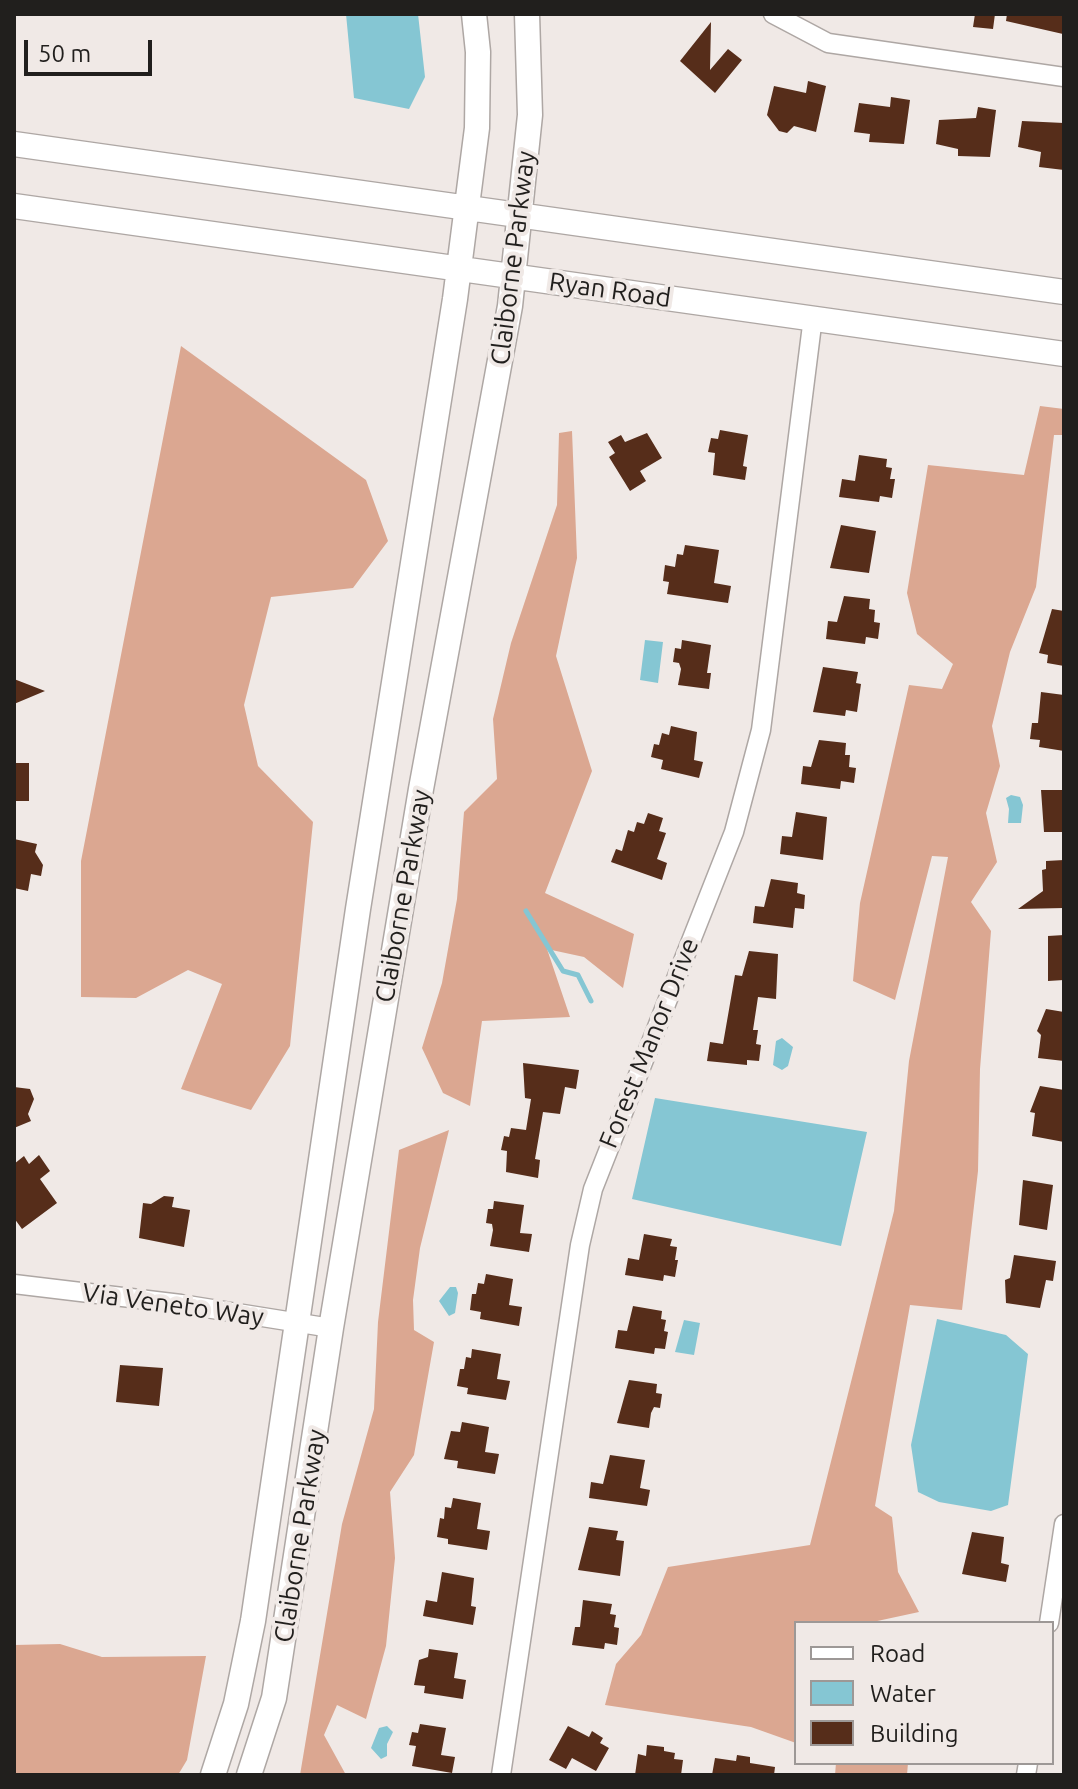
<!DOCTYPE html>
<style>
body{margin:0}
#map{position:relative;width:1078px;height:1789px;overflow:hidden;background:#f0e9e6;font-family:Ubuntu,sans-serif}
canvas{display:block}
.frame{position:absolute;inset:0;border:16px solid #211f1d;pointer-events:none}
.legend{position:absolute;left:794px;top:1621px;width:260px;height:144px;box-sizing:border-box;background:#f0e9e6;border:2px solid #9d9896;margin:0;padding:10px 14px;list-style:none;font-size:24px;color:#211f1d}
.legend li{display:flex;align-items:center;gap:16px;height:40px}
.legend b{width:40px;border:2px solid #9d9896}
.scale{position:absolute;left:24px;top:40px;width:128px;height:36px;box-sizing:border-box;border:4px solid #211f1d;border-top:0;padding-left:10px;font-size:24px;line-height:28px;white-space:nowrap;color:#211f1d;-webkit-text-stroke:6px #f0e9e6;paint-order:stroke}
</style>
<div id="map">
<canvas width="1078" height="1789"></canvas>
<div class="frame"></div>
<ul class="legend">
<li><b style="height:10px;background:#fff"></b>Road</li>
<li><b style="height:22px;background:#85c6d3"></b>Water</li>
<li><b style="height:22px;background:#562d1a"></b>Building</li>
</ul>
<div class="scale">50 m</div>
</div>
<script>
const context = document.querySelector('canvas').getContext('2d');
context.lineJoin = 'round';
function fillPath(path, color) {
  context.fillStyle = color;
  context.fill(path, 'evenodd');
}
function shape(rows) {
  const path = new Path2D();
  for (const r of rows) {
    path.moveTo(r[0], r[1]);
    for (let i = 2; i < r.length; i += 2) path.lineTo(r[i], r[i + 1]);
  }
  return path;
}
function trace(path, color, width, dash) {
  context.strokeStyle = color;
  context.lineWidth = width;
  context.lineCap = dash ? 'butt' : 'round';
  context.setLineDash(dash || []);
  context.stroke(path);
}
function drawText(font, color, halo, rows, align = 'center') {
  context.font = font + ' Ubuntu,sans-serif';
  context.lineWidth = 8;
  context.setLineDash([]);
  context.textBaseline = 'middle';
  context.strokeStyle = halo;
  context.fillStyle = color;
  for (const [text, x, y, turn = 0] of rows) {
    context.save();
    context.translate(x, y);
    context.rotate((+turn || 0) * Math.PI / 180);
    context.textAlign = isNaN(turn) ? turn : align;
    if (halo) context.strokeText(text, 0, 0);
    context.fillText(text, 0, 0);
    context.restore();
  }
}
fillPath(shape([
 [181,346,366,480,388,541,353,588,271,597,244,705,258,766,313,822,290,1046,251,1110,181,1089,222,984,188,970,136,998,81,997,81,861],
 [1040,406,1064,409,1064,435,1054,435,1036,587,1010,652,992,726,1000,766,986,813,997,862,971,902,991,931,980,1069,978,1171,962,1310,910,1305,875,1506,892,1517,898,1572,919,1612,868,1623,796,1623,796,1743,751,1727,605,1705,616,1664,641,1635,668,1567,810,1545,894,1211,909,1061,948,857,932,856,895,1000,853,981,860,903,909,685,942,689,953,664,917,634,907,593,928,465,1024,475],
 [572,431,577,558,556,656,592,771,545,893,634,934,623,988,584,957,547,949,570,1017,482,1021,470,1106,443,1093,422,1048,442,983,457,899,464,812,497,779,493,719,511,643,557,505,559,433],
 [449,1130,420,1248,413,1300,414,1330,434,1342,414,1455,390,1492,395,1558,386,1646,366,1719,337,1705,324,1735,346,1775,300,1775,342,1524,374,1409,378,1322,399,1150],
 [60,1644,102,1657,206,1656,187,1760,178,1775,14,1775,14,1645],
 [836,1763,908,1763,907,1775,835,1775]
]), '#dba791');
fillPath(shape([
 [346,14,418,14,425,77,409,109,354,98],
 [645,640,663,642,658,683,640,680],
 [1011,795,1020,797,1023,805,1021,823,1008,823,1009,809,1006,798],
 [782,1038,793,1047,788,1066,782,1070,773,1065,776,1041],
 [655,1098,867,1132,841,1246,632,1199],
 [450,1287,456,1287,458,1293,455,1313,449,1316,439,1301],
 [937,1319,1006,1335,1028,1354,1008,1505,991,1511,939,1502,918,1492,911,1445],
 [684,1320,700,1323,694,1355,675,1352],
 [387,1726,393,1732,387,1744,387,1756,381,1759,371,1748,379,1728]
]), '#85c6d3');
trace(shape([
 [526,911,563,971,578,975,591,1001]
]), '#85c6d3', 5);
fillPath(shape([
 [975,14,995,14,993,29,973,27],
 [1007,14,1064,14,1063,34,1006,21],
 [711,22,710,70,728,49,742,60,715,93,680,61],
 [808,81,826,86,816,132,794,126,787,133,779,131,767,115,774,86,806,93],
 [891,97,910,100,904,144,869,142,870,134,854,132,859,103,890,107],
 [978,107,996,110,990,157,958,156,958,149,936,144,939,120,976,118],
 [1022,121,1064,123,1064,170,1039,167,1041,152,1018,147],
 [720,430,748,435,743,466,747,467,745,480,713,475,715,453,708,452,711,438,718,439],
 [647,433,662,458,640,471,646,481,630,491,609,457,615,453,608,442,621,435,625,442],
 [859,455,887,459,886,467,892,468,890,479,895,479,892,498,880,496,879,502,839,497,842,479,855,481],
 [841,525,876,531,869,573,830,568],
 [685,545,719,550,714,583,731,586,728,603,667,594,669,582,663,581,665,565,675,567,677,554,683,555],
 [844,596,870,599,869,609,875,610,874,622,880,623,878,639,866,637,865,644,826,639,828,621,837,622],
 [1052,609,1064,611,1064,666,1047,663,1048,655,1039,653],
 [682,640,711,645,707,673,711,673,709,689,678,685,681,669,679,663,673,662,675,648,681,649],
 [823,667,858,672,856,683,861,684,857,712,846,710,845,716,813,712],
 [14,679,45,691,14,704],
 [1041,692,1064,695,1064,751,1039,747,1040,740,1030,739,1032,723,1038,723],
 [671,726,697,732,694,760,703,762,699,778,661,769,663,760,651,757,654,744,659,745,662,733,669,735],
 [819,740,846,743,845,755,850,755,849,767,856,768,854,783,841,781,840,789,801,784,803,766,811,767],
 [14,763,29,763,29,801,14,801],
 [1041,790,1064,790,1064,832,1044,832],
 [796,812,827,817,823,860,780,854,782,836,792,837],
 [648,813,663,818,659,831,666,833,657,859,667,863,662,880,611,862,616,849,622,851,628,830,634,832,637,822,644,824],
 [14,839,37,844,35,852,43,865,41,876,31,874,28,891,14,888],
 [1064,860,1064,908,1018,909,1043,891,1042,870,1046,869,1046,861],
 [771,879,798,883,797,893,805,895,804,909,795,908,793,928,753,923,755,906,764,907],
 [1064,935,1064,980,1048,981,1048,936],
 [749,951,778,954,776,999,758,997,753,1030,758,1030,756,1044,761,1045,759,1061,747,1060,747,1065,707,1061,710,1042,723,1044,735,975,742,976],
 [1046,1009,1064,1012,1064,1061,1038,1058,1041,1035,1037,1031],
 [523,1063,579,1070,576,1089,565,1087,560,1114,543,1112,535,1159,540,1160,538,1178,506,1172,507,1151,501,1150,504,1136,509,1137,511,1128,526,1130,531,1099,525,1098],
 [1040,1086,1064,1090,1064,1142,1032,1136,1035,1113,1030,1112],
 [14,1087,30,1089,34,1099,28,1114,31,1121,14,1128],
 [39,1155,50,1171,40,1179,57,1203,22,1229,14,1218,14,1164,24,1156,29,1164],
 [1023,1180,1053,1185,1047,1230,1019,1225],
 [164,1196,174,1197,172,1207,190,1210,184,1247,139,1238,143,1203,151,1204],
 [494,1201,524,1205,520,1233,532,1234,529,1252,490,1246,493,1230,492,1224,486,1223,488,1209,493,1209],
 [644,1234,672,1239,670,1246,677,1247,675,1260,678,1260,675,1277,664,1275,663,1281,625,1275,628,1258,639,1260],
 [1014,1255,1056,1261,1053,1281,1046,1280,1040,1308,1006,1303,1005,1280,1010,1278],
 [486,1274,513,1279,509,1305,522,1307,519,1326,480,1319,481,1312,470,1310,472,1294,476,1294,478,1283,484,1284],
 [633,1306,662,1311,661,1319,666,1320,664,1331,668,1332,665,1349,655,1348,654,1354,615,1348,618,1330,627,1331],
 [472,1349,501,1354,497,1379,510,1381,506,1400,467,1394,468,1388,457,1386,460,1369,464,1369,466,1357,471,1358],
 [120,1365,163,1368,159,1406,116,1402],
 [629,1380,657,1384,656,1393,662,1394,660,1408,654,1407,651,1413,649,1428,617,1423],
 [462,1422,489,1427,485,1452,499,1454,495,1474,457,1468,458,1461,444,1459,451,1431,460,1432],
 [610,1455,645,1460,640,1488,650,1490,647,1506,589,1498,591,1482,603,1484],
 [453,1498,481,1503,477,1529,490,1531,487,1550,448,1544,448,1539,437,1537,440,1518,444,1519,445,1507,451,1508],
 [589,1527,618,1531,616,1540,624,1541,620,1576,578,1570],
 [972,1532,1004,1537,1001,1563,1009,1565,1006,1582,962,1574],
 [442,1572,474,1578,471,1606,476,1607,473,1625,423,1616,426,1600,437,1602],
 [583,1600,612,1604,610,1614,616,1615,614,1627,619,1628,617,1645,605,1643,604,1649,572,1645,575,1627,580,1627],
 [429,1649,458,1653,454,1678,466,1680,463,1699,424,1693,425,1686,414,1685,419,1660,428,1657],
 [420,1724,446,1728,441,1755,455,1757,452,1773,412,1766,416,1746,409,1745,412,1732,418,1733],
 [568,1726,589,1737,592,1731,603,1738,600,1743,609,1748,596,1771,572,1758,566,1769,549,1760],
 [647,1745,664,1747,664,1751,675,1753,674,1759,683,1760,681,1775,635,1775,638,1754,646,1756],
 [737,1755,750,1757,750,1763,775,1767,774,1775,712,1775,715,1758,736,1761]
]), '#562d1a');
const minor = shape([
 [773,14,828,43,1064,77],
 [14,1284,181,1304,331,1328],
 [1049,1623,1064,1524],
 [501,1775,580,1245,593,1189,734,832,761,730,813,317],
 [1026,1775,1028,1763]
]);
const secondary = shape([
 [14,144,1064,292],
 [14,206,1064,354],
 [213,1775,236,1704,253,1621,358,909,455,299,477,128,478,52,474,14],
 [249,1775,274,1698,331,1328,421,789,510,306,530,115,527,14]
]);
trace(minor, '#aea7a4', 21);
trace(secondary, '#aea7a4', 27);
trace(minor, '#fff', 18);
trace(secondary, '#fff', 24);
drawText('26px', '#211f1d', '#f0e9e6', [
 ["Claiborne Parkway",513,258,-83],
 ["Ryan Road",610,290,8],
 ["Claiborne Parkway",403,896,-80],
 ["Forest Manor Drive",649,1043,-68],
 ["Via Veneto Way",173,1305,8],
 ["Claiborne Parkway",300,1536,-81]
]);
</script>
